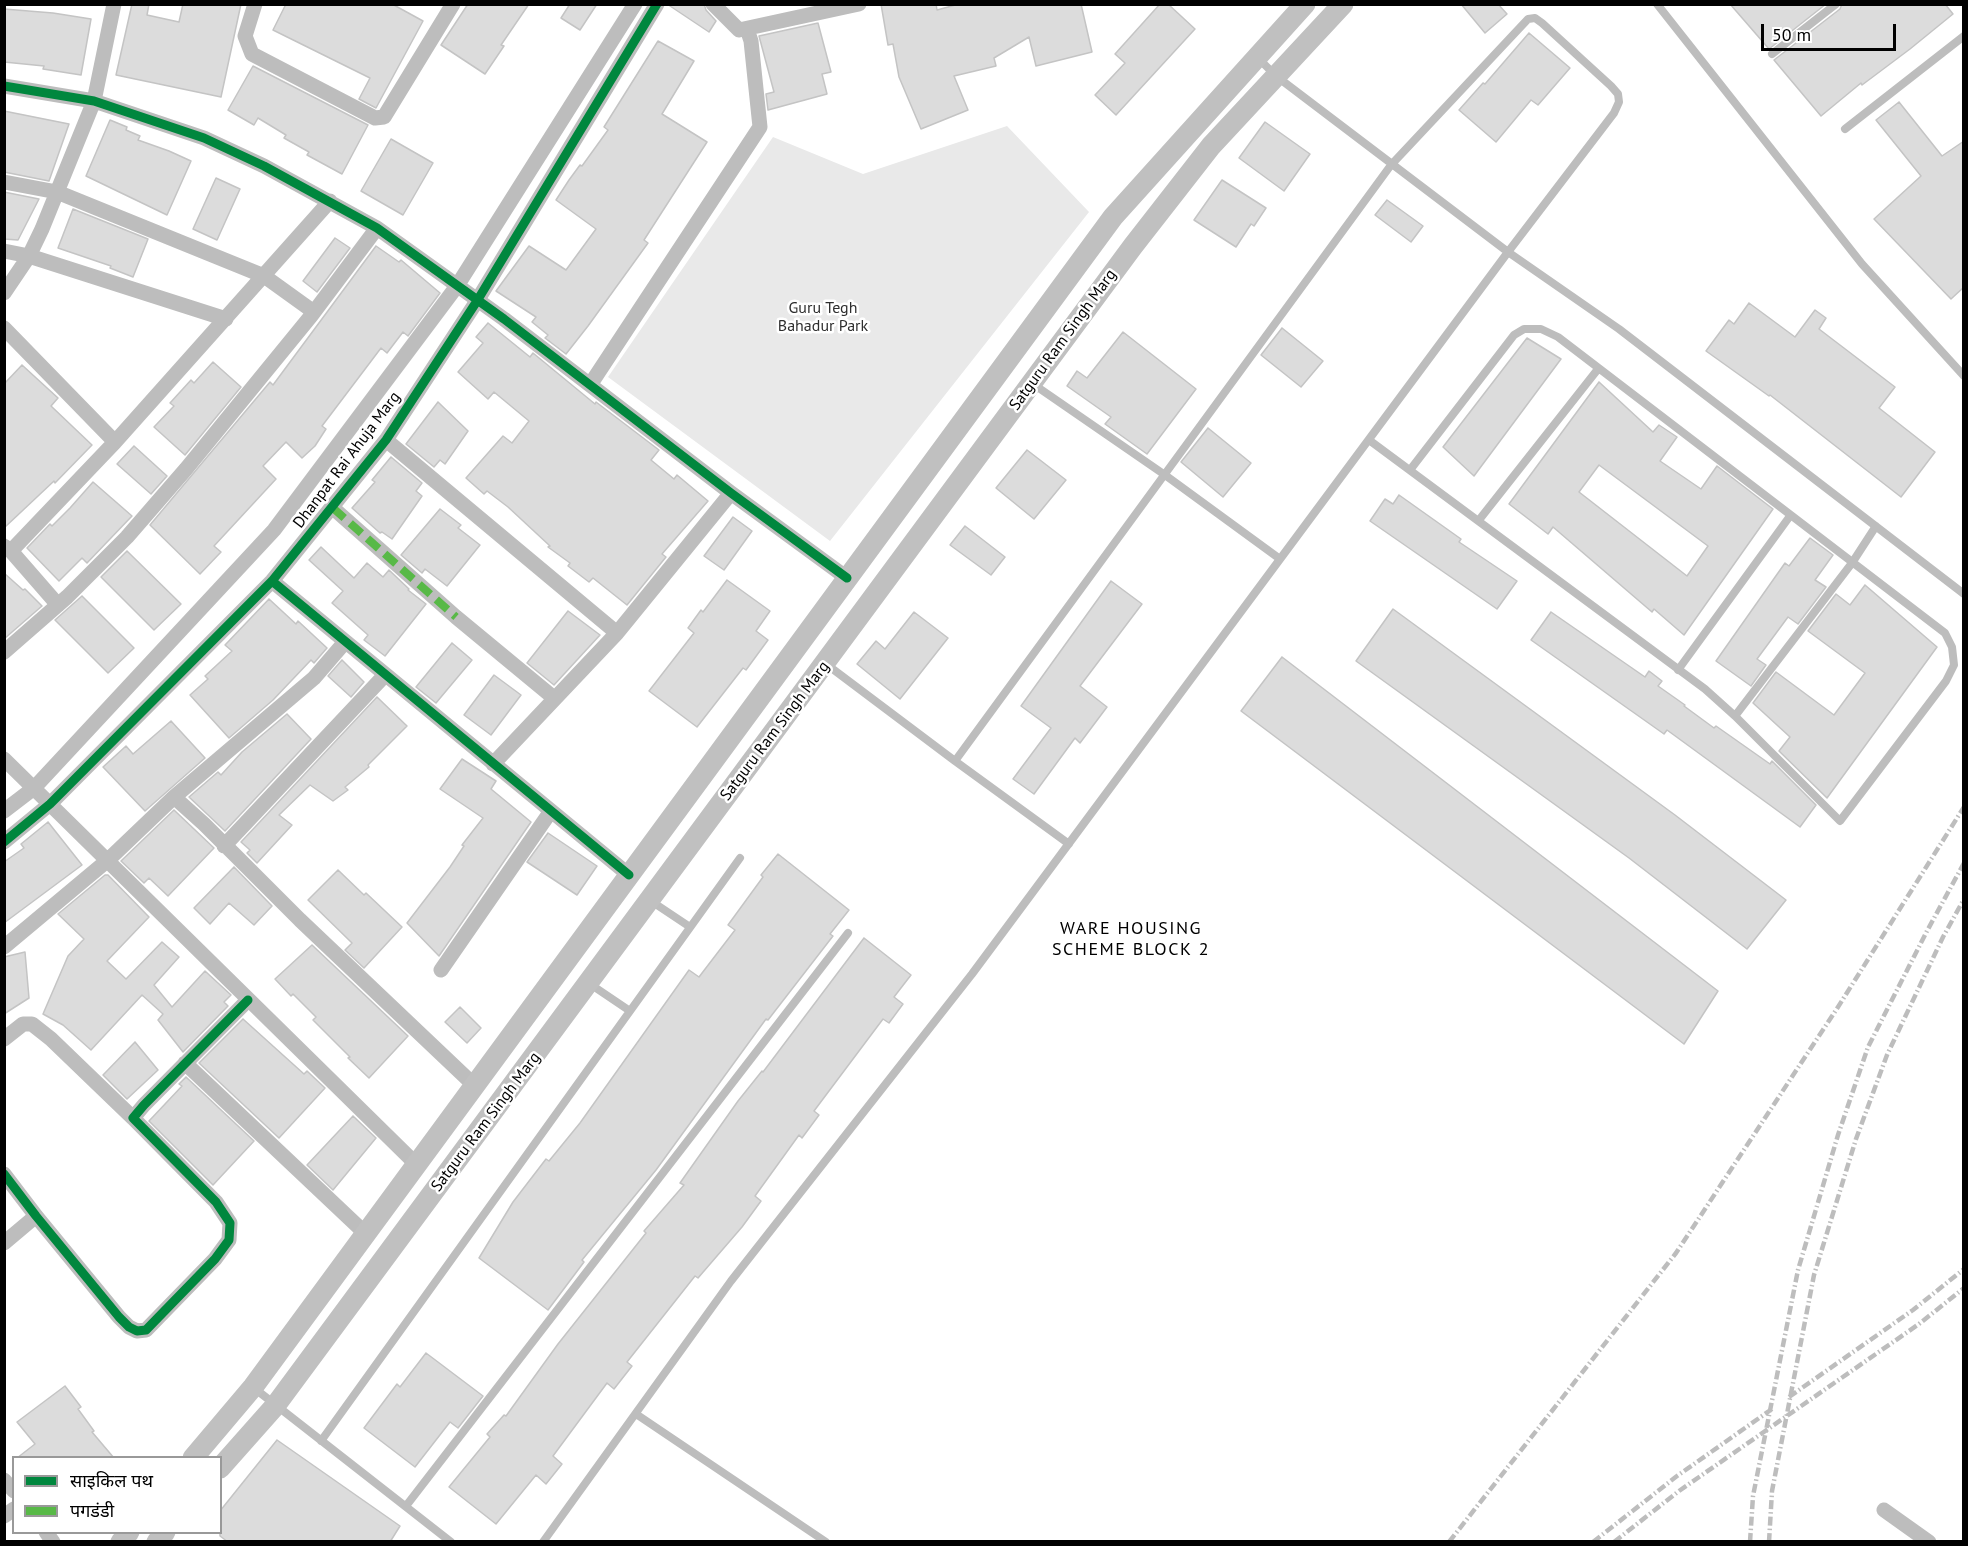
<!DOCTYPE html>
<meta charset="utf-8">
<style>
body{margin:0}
#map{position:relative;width:1968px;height:1546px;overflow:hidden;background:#fff;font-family:"PT Sans","Noto Sans Devanagari",sans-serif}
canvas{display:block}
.frame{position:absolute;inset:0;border:6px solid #000;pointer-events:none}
.legend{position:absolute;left:12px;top:1456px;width:210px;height:78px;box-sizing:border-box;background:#fff;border:2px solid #999;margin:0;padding:8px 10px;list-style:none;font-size:18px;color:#000}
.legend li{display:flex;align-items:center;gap:12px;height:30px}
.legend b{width:30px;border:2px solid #999}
.scale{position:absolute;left:1761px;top:24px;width:135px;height:27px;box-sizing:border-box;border:3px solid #000;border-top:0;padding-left:8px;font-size:18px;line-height:21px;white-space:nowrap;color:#000;-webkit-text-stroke:4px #fff;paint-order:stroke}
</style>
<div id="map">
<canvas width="1968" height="1546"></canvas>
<div class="frame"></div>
<ul class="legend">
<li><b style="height:8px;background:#00873e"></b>साइकिल पथ</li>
<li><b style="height:8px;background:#58b947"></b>पगडंडी</li>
</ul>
<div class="scale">50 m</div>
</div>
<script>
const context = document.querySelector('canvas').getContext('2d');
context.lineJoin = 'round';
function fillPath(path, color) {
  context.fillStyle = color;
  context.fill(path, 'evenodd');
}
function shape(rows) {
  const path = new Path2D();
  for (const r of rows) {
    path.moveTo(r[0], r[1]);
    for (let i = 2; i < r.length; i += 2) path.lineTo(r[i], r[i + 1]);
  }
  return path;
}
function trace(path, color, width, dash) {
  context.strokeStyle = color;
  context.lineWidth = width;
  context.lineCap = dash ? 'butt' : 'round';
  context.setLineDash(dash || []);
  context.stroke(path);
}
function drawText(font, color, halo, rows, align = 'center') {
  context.font = font + ' "PT Sans",sans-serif';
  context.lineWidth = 5;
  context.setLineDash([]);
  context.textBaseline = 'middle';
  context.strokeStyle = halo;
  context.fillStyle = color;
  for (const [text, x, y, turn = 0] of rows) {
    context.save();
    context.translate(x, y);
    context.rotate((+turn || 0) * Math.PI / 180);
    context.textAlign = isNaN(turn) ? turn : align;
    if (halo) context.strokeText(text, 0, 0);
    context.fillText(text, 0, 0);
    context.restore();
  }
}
fillPath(shape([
 [1007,126,1089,212,830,541,608,377,773,137,863,174]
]), '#e9e9e9');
const building = shape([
 [132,4,149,4,147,15,179,22,183,4,241,4,221,97,116,75,132,4],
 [286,4,392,4,423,21,376,108,359,99,370,78,273,30,286,4],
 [468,4,529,4,501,45,504,46,485,74,441,45,468,4],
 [570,4,597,4,580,30,561,18,570,4],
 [667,4,704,4,706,10,716,21,709,32,667,4],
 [881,4,936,4,937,10,959,4,1081,4,1092,52,1036,66,1029,37,994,58,996,66,954,76,968,110,921,129,899,77,893,44,888,45,881,4],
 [1160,4,1168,4,1195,29,1116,115,1095,95,1125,63,1115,54,1160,4],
 [1461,4,1498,4,1507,14,1485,33,1461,4],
 [1730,4,1826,4,1769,49,1730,4],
 [1842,4,1945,4,1953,14,1910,49,1862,85,1861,83,1821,116,1774,60,1840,9,1842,4],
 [4,9,53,13,91,19,81,75,43,69,44,66,4,62,4,9],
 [818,23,831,72,822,74,827,94,768,110,766,94,774,92,759,36,818,23],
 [1529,33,1570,68,1538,105,1531,100,1496,142,1459,110,1483,83,1485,84,1529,33],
 [658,41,694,61,662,114,707,142,644,240,648,243,588,326,566,354,545,338,548,335,532,322,536,317,496,291,529,246,566,270,596,229,556,200,569,180,580,165,582,166,608,130,604,127,658,41],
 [253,66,368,125,342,174,307,155,309,152,284,138,286,135,258,118,254,125,228,110,253,66],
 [1899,102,1942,156,1964,141,1964,287,1951,299,1874,219,1921,176,1876,120,1899,102],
 [4,111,69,124,49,181,4,172,4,111],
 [110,120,127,127,126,130,140,136,138,140,169,151,191,161,167,215,86,176,110,120],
 [1265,122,1310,154,1284,191,1239,158,1265,122],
 [391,139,433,163,403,215,361,191,391,139],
 [216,178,240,189,217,240,193,229,216,178],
 [1222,180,1266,208,1254,226,1251,224,1236,247,1194,220,1222,180],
 [4,192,39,199,18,240,4,239,4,192],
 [1387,200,1423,226,1411,242,1375,215,1387,200],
 [73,209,148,239,133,277,110,268,111,266,58,248,73,209],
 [335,238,350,248,317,292,303,281,335,238],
 [376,246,399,262,401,260,440,293,408,336,403,332,387,353,381,348,322,426,326,429,315,446,302,458,286,442,263,466,276,479,214,546,221,552,200,574,150,525,270,382,273,385,376,246],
 [1749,303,1795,337,1815,310,1826,318,1819,329,1895,387,1879,408,1935,452,1901,497,1770,395,1769,396,1706,351,1729,320,1734,324,1749,303],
 [488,323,530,357,533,353,595,404,596,402,659,450,651,460,674,479,677,475,708,501,662,554,666,557,627,605,593,578,589,582,568,566,570,563,548,547,550,546,508,507,487,491,484,494,466,478,503,436,512,443,529,421,494,392,488,399,458,372,483,343,476,337,488,323],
 [1282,328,1323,361,1301,387,1261,355,1282,328],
 [1123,332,1196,389,1147,454,1105,424,1111,417,1067,386,1077,371,1087,378,1123,332],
 [1527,338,1561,359,1474,476,1443,447,1527,338],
 [213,362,241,387,185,455,154,427,174,406,170,403,191,380,194,383,213,362],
 [22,365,58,398,51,406,92,445,55,483,54,481,4,528,4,384,22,365],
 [1599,382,1653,432,1659,425,1677,437,1660,461,1701,489,1717,466,1773,509,1684,635,1654,609,1652,612,1553,527,1548,534,1509,504,1599,382],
 [1599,465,1708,546,1687,576,1579,492,1599,465],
 [438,402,468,431,445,464,440,460,434,467,406,444,438,402],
 [1208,428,1251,463,1223,497,1181,462,1208,428],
 [134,446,167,476,151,494,117,464,134,446],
 [1027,450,1066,480,1034,519,996,488,1027,450],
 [391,457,422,483,416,491,422,496,392,539,382,532,380,533,352,508,375,482,372,480,391,457],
 [93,482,132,516,87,563,82,558,59,581,27,548,50,524,52,526,70,508,93,482],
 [1399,495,1461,539,1459,542,1517,581,1497,609,1370,521,1385,499,1393,504,1399,495],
 [440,509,461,525,458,528,480,545,447,586,425,569,422,573,401,555,440,509],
 [733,517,752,531,724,570,704,556,733,517],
 [965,526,1005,557,991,575,950,545,965,526],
 [1810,538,1833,555,1815,580,1826,587,1798,624,1788,617,1757,659,1766,665,1751,686,1716,661,1785,563,1789,566,1810,538],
 [321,547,354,578,367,563,383,577,389,570,409,589,408,590,426,604,385,656,364,640,368,635,332,603,343,591,309,560,321,547],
 [127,551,181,604,154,630,101,577,127,551],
 [4,573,23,590,25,589,42,606,4,639,4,573],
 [727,580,770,611,756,631,768,640,746,670,743,668,697,727,649,691,694,633,688,628,701,610,703,612,727,580],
 [1111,581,1142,604,1080,686,1107,707,1080,743,1075,738,1034,794,1013,779,1051,728,1021,706,1111,581],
 [1865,585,1937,647,1827,798,1779,751,1790,737,1753,703,1776,672,1834,715,1865,673,1808,631,1836,594,1850,605,1865,585],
 [82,596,134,648,108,673,55,620,82,596],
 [269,599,296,624,298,621,327,648,314,663,311,660,273,700,229,738,190,695,208,679,205,676,232,651,225,645,269,599],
 [1393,609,1675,815,1786,900,1747,949,1629,858,1356,661,1393,609],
 [568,611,600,635,554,685,527,663,568,611],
 [914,612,948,638,900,699,857,664,876,641,885,649,914,612],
 [1551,612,1645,677,1649,671,1662,681,1658,686,1685,705,1684,706,1714,728,1716,726,1770,764,1772,761,1816,805,1800,827,1667,730,1664,734,1531,640,1551,612],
 [452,643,472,660,436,703,416,687,452,643],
 [1282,657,1718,991,1684,1044,1241,711,1282,657],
 [342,660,364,682,351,697,328,676,342,660],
 [494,675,521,695,491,735,464,715,494,675],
 [377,697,407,726,368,765,369,767,345,787,348,790,333,801,310,785,279,815,292,825,257,863,247,853,250,850,241,842,377,697],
 [287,714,311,739,225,831,189,797,218,772,221,775,242,752,287,714],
 [171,721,205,758,145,811,103,767,126,746,133,754,171,721],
 [462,759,496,781,491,789,531,822,439,956,407,923,450,867,464,846,462,845,483,818,440,789,462,759],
 [174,810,214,848,168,896,149,878,144,883,121,861,174,810],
 [48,822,82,865,4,923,4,862,24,848,21,844,48,822],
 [548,833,597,866,577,895,527,862,548,833],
 [778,854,849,910,830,934,833,936,768,1020,766,1019,656,1170,582,1260,584,1262,548,1310,479,1258,513,1202,546,1159,549,1161,580,1123,689,970,699,977,735,930,728,925,763,877,761,875,778,854],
 [234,867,272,906,254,925,229,903,210,924,194,908,234,867],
 [338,870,364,895,366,893,402,927,364,968,345,950,352,943,308,900,338,870],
 [105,875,108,875,149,917,107,961,126,979,162,942,179,957,154,985,172,1007,205,971,231,995,224,1002,228,1006,183,1052,158,1020,163,1014,142,995,91,1050,63,1025,43,1014,68,956,84,939,58,914,105,875],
 [864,938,911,975,894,997,903,1004,889,1023,883,1019,814,1111,819,1115,802,1138,799,1135,755,1196,761,1201,742,1227,698,1278,695,1276,627,1362,632,1366,614,1389,607,1383,553,1456,562,1464,546,1484,536,1475,496,1524,449,1487,490,1437,487,1434,504,1415,506,1416,558,1344,646,1233,644,1231,684,1185,680,1183,738,1101,762,1071,763,1072,864,938],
 [312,945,408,1036,369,1078,348,1058,350,1057,313,1020,316,1017,293,994,291,996,275,979,312,945],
 [25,952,29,998,4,1014,4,957,25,952],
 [460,1007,481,1028,467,1043,445,1022,460,1007],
 [243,1019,304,1074,307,1071,325,1088,279,1138,199,1063,243,1019],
 [135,1042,158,1070,127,1099,103,1075,135,1042],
 [186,1077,254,1141,213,1185,149,1121,182,1086,179,1084,186,1077],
 [353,1116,376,1138,333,1190,307,1165,353,1116],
 [426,1353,483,1396,458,1428,450,1422,415,1467,364,1428,397,1384,400,1387,426,1353],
 [65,1386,81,1407,78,1409,94,1431,92,1432,114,1458,17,1458,35,1444,17,1422,65,1386],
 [277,1440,400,1526,390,1542,228,1542,220,1536,220,1511,277,1440]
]);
fillPath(building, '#dcdcdc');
trace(building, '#c4c4c4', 1.5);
trace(shape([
 [1657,4,1862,264,1964,376],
 [1772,54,1836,4],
 [1845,129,1964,36],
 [1033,384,1165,475,1280,559],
 [1369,440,1705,689,1735,716,1840,821,1946,681,1954,665,1952,647,1945,633,1558,337,1541,329,1524,329,1514,335,1410,470],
 [1479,520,1598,369],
 [826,664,955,761,1391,165,1528,19,1535,18,1542,23,1611,86,1618,94,1619,102,1614,113,1508,252,1619,329,1964,594],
 [1678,670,1790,516],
 [1735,716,1852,563,1876,526],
 [955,761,1069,844],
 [651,901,690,927],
 [590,984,630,1011],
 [254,1388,451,1542],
 [636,1414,826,1542],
 [321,1441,740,858],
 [406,1506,848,933],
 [543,1542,731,1281,972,974,1508,252,1276,76,1258,58]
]), '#bdbdbd', 8);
trace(shape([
 [255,4,245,36,252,54,375,118,384,117,453,4],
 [713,4,739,30,859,4],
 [4,86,94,101,204,138,264,166,377,228,504,319,731,493,847,578],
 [4,182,57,192,264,276,314,312],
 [4,251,29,256,226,319],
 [4,293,29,256,42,229,94,101,114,4],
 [4,328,115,442],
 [590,385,760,127,751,41,747,29],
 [386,440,617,633],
 [333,508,456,617,554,698],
 [4,546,11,551,115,442,330,201],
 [11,551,58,605],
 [272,581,629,875],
 [345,642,314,678,174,797,204,824,300,920,475,1086],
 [4,652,67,597,127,537,186,469,311,316,377,228],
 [4,759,417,1165],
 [493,764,617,633,731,493],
 [4,811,34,788,274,530,457,286,635,4],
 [4,842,50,804,272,581,386,440,477,301,657,4],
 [224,846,385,675],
 [4,947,108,860,174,797],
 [441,970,551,811],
 [4,1039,23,1024,32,1024,51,1039,133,1118],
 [185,1063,366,1234],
 [4,1174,36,1216,119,1317,129,1327,137,1331,146,1330,215,1259,229,1240,230,1223,216,1202,133,1118,144,1105,248,1000],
 [4,1243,36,1216],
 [4,1480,14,1491],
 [1884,1510,1929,1542],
 [4,1516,14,1509],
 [46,1532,53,1542]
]), '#bdbdbd', 15);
trace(shape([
 [193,1458,253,1387,1113,217,1305,4],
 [220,1468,275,1406,1133,246,1211,146,1343,4],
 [121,1542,129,1532],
 [157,1542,165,1532]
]), '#c0c0c0', 21);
trace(shape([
 [1789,1397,1913,1310,1964,1269],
 [1449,1542,1676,1253,1838,1007,1964,807],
 [1593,1542,1677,1476,1772,1409],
 [1614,1542,1679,1491,1919,1324,1964,1288],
 [1750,1542,1753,1496,1798,1270,1838,1135,1868,1047,1927,931,1964,863],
 [1769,1542,1772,1491,1814,1275,1856,1139,1887,1055,1943,937,1964,899]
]), '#bdbdbd', 4.5, [9, 3, 1.5, 3]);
trace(shape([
 [333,508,456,617]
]), '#58b947', 8, [15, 8]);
trace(shape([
 [4,86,94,101,204,138,264,166,377,228,504,319,731,493,847,578],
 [272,581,629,875],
 [4,842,50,804,272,581,386,440,477,301,657,4],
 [4,1174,36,1216,119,1317,129,1327,137,1331,146,1330,215,1259,229,1240,230,1223,216,1202,133,1118,144,1105,248,1000]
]), '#00873e', 9);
drawText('16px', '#2e2e2e', '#fff', [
 ["Guru Tegh",823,308],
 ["Bahadur Park",823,326]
]);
drawText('16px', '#000', '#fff', [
 ["Satguru Ram Singh Marg",1063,340,-54],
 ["Dhanpat Rai Ahuja Marg",347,460,-53],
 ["Satguru Ram Singh Marg",775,731,-53],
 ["Satguru Ram Singh Marg",486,1122,-53]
]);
context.letterSpacing = '1.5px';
drawText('18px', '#000', '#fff', [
 ["WARE HOUSING",1131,929],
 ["SCHEME BLOCK 2",1131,950]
]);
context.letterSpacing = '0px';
</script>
